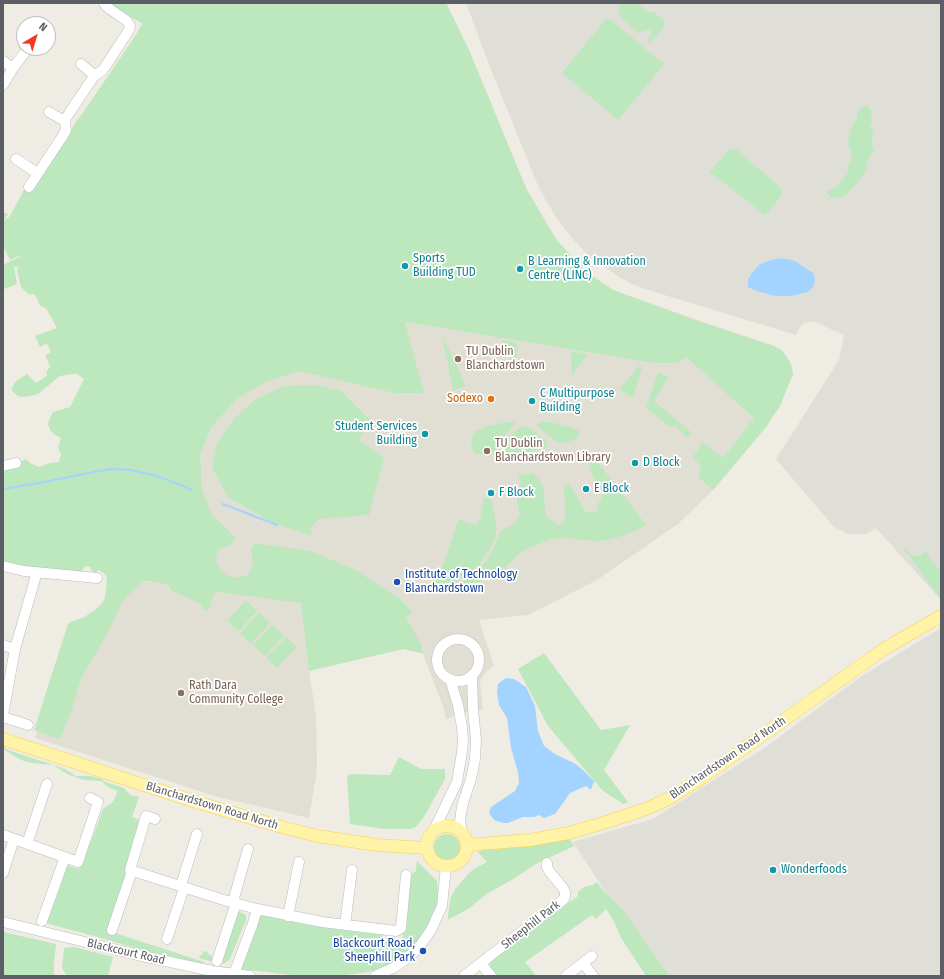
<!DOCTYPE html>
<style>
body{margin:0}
#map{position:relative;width:944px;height:979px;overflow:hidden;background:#efece3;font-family:"Fira Sans Condensed",sans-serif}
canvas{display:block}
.frame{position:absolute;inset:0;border:4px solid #5b5f65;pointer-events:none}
.north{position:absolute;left:16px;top:16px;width:40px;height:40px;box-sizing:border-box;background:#fff;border:1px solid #bdbfc1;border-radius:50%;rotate:38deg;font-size:11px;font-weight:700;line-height:16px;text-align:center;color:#5b5f65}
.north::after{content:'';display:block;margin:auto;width:14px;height:18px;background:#f63721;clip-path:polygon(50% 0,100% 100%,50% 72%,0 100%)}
</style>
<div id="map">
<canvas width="944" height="979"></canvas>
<div class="frame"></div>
<div class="north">N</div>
</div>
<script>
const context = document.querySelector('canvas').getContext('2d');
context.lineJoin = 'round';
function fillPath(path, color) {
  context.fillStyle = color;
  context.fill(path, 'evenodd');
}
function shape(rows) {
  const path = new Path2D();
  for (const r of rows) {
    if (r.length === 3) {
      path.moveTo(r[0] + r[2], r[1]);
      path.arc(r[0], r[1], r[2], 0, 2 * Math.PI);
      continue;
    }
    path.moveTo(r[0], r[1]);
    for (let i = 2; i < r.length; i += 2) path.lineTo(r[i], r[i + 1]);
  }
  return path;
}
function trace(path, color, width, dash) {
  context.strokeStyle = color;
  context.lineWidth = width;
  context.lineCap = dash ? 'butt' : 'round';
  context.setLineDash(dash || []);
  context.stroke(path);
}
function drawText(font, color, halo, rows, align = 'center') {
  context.font = font + ' "Fira Sans Condensed",sans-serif';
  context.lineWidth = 3.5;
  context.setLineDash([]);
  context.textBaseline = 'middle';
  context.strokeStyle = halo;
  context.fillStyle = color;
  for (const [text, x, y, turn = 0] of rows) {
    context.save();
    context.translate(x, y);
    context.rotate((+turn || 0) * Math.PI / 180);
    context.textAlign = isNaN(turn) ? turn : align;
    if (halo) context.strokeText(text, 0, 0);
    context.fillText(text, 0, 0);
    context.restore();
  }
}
fillPath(shape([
 [466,3,941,3,941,600,876,528,866,534,847,534,833,526,776,459,839,360,844,335,815,322,810,322,805,323,801,326,798,330,796,335,645,289,632,284,619,277,601,264,585,252,572,238,558,220,546,201,537,183,490,67],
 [941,628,941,976,667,976,619,913,573,842,653,819,766,747,859,678]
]), '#dfded7');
fillPath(shape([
 [210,3,446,3,469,50,526,188,556,239,584,270,613,290,723,329,771,345,780,349,784,353,791,364,793,374,766,427,713,490,678,524,597,580,528,615,479,620,494,666,487,671,480,680,483,709,460,714,446,719,443,706,423,654,403,649,309,671,316,716,317,762,316,776,309,818,218,797,35,738,69,632,140,581,203,590,175,436,197,9]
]), '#e1dfd3');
fillPath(shape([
 [110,3,446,3,469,50,526,188,556,239,584,270,613,290,703,323,714,326,771,345,780,349,784,353,791,364,793,374,780,406,766,427,713,490,698,477,701,467,693,457,703,442,723,458,754,418,686,357,678,363,655,363,405,322,424,393,394,393,299,371,265,382,237,399,212,426,200,454,202,489,211,514,235,537,233,543,228,546,218,550,216,560,220,569,228,576,238,578,248,575,253,563,251,551,254,543,310,551,354,569,400,599,413,613,406,617,420,642,423,653,403,649,309,671,301,603,217,592,215,593,212,598,209,609,207,611,204,609,201,605,191,599,180,595,170,589,169,585,145,581,141,583,128,595,121,604,108,632,81,679,72,709,60,739,34,730,68,624,70,622,83,618,96,609,102,603,105,598,107,581,106,576,105,574,99,570,95,573,91,570,91,567,85,566,83,570,79,573,59,571,16,565,3,562,3,469,7,468,26,459,30,463,39,467,49,463,59,462,61,454,58,448,61,438,55,435,50,430,48,424,50,418,53,412,70,407,84,379,77,374,72,374,60,376,56,379,38,394,31,396,22,397,18,396,12,391,12,388,15,382,27,374,36,383,47,376,47,374,46,373,50,366,45,355,51,352,47,343,40,347,35,336,57,328,47,310,44,307,40,306,36,296,33,294,30,295,26,292,21,287,17,270,18,267,14,267,17,284,5,289,3,286,3,265,21,256,22,257,21,255,10,260,3,245,3,212,8,214,4,220,5,220,10,216,25,188,70,133,75,123,82,114,110,73,137,33,141,25,143,24,112,6],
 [621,3,637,3,649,12,653,12,665,21,663,28,650,43,648,39,653,31,649,28,646,31,638,32,621,18,618,10,619,6],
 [606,19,611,20,664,64,618,120,562,73],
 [866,105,871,110,872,122,870,126,873,132,872,145,874,151,867,160,866,171,856,184,843,197,832,198,826,192,836,187,848,173,848,165,852,158,851,151,848,143,849,136,851,128,857,118,857,113,861,108],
 [730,148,737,150,780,187,782,193,779,199,765,215,710,172],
 [442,335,466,386,453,391],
 [502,340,517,343,516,375],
 [571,351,588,354,572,375],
 [640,365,642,367,633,398,619,389],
 [658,372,669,377,654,401,691,432,687,438,675,425,670,427,646,408],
 [317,385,341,391,371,421,359,440,384,458,369,515,319,519,310,528,314,536,274,524,228,497,212,468,217,443,235,418,256,399,284,386],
 [506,422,514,422,515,424,511,428,504,437,497,450,490,455,476,454,473,450,471,442,472,437,476,431,484,427],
 [540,422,550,422,573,428,578,430,580,432,579,436,573,440,567,442,560,443,557,442,538,427,537,424],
 [527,426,548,443,547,447,545,449,524,453,507,455,504,452,508,440,514,432,519,428],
 [588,459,596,460,625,497,646,525,637,530,622,536,608,540,594,541,563,538,549,540,531,547,520,553,505,568,491,577,477,583,458,587,457,586,477,571,483,565,492,552,497,540,500,531,514,524,518,519,520,514,517,502,517,493,521,482,518,477,519,475,533,473,543,485,546,516,559,525,564,522,565,515,564,485,569,483,586,512,593,513,598,510,598,504,603,494,602,491,592,476],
 [484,498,489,498,492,501,496,524,496,535,493,543,480,564,443,592,434,594,434,592,431,584,442,568,459,518,467,523,475,525,480,519],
 [905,548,910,554,915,556,921,555,926,551,931,560,941,571,941,599,904,549],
 [246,600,257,611,239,631,227,621],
 [259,613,270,623,251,644,240,633],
 [272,625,284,635,265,656,253,645],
 [286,637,297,647,277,668,266,657],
 [544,653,601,730,630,725,604,770,628,802,623,804,602,790,548,726,518,669],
 [3,747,8,750,65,769,76,776,90,776,102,779,105,782,124,788,130,795,139,797,132,817,140,820,126,878,109,931,192,958,204,962,203,964,138,949,98,937,45,923,66,865,79,869,85,852,91,842,103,809,112,803,115,798,117,792,116,790,110,788,101,781,84,780,69,775,53,765,32,763,21,760,3,749],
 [399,757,421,769,445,769,445,779,424,817,416,827,410,829,384,829,350,824,347,776,351,774,390,775],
 [447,847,13],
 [569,838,574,846,536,864,510,881,488,893,468,909,448,920,448,915,451,897,456,888,467,875,475,868,487,862,478,852,488,848],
 [417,861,437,881,438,895,436,907,432,917,420,938,411,948,392,963,380,969,368,972,339,976,299,976,240,969,259,918,262,916,267,916,302,924,334,929,383,935,382,941,402,943,408,881,411,878,412,874,416,871],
 [597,882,602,889,623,910,669,976,646,976,621,938,614,921,606,909,596,919,592,915,525,962,536,976,496,976,491,970,490,964,491,961,497,955,578,896,578,892,584,887,593,885],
 [236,911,245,914,246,916,246,920,230,959,223,964,219,963],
 [3,932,56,944,54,963,54,976,3,976],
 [74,947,113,957,108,976,67,976,62,968,64,948],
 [204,951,208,952,207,954,211,955,213,958,213,962,199,958,200,955,202,955]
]), '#bde8be');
fillPath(shape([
 [781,258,795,261,813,273,815,279,814,286,808,292,790,296,775,296,757,291,748,287,748,280,752,273,760,264,768,261],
 [506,678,514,679,526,687,535,706,538,731,544,746,555,754,574,763,583,770,594,781,591,790,586,786,570,793,555,814,544,818,539,815,534,817,523,817,508,823,503,823,494,820,489,813,491,807,515,791,519,783,518,772,511,748,507,718,499,705,497,692,498,684]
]), '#a2d4ff');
trace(shape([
 [3,489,45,482,83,474,111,469,130,470,154,475,176,483,192,490],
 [223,504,277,525]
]), '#a2d4ff', 2);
const minor = shape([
 [3,61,13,68],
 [81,64,94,75],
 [3,85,13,68,28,48],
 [49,112,61,119,65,120],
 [16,159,37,173],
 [29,187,64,134,66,130,65,122,66,118,94,76,103,70,129,30,130,26,127,21,107,7,104,3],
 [3,466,16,463],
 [3,566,24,571,97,578],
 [458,660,21],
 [3,645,15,649],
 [3,715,15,649,37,572],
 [3,717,28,725],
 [434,830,457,782,462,752,463,739,462,727,458,705,450,679],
 [462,833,460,821,461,813,463,803,471,779,475,759,476,740,473,709,472,675],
 [3,835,78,862,98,802,90,798],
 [27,844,47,784],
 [130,870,227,901,257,909,322,922,396,931,401,928,406,875],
 [3,873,14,839],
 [288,916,299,862],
 [42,921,65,857],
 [3,922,142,956,212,971,250,976],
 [345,925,352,870],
 [112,930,131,874,130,870,146,816,155,819],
 [167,939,183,891,183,887,182,882,197,834],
 [217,961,236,903,234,898,248,849],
 [583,963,593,976],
 [481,964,491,976],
 [234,974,253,923,257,909],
 [375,976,393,968,405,960,420,946,431,930,442,906,446,866],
 [464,976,564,899,565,896,565,892,563,888,549,871,547,867,547,863],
 [566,976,592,956]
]);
const major = shape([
 [3,739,199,803,289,829,317,836,377,845,426,848],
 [447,846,20],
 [467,845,530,840,569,833,610,821,646,809,670,798,699,780,746,747,884,649,941,616]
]);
trace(minor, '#b8bbc0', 11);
trace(major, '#fcd04f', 13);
trace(minor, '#fff', 10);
trace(major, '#fff3a7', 12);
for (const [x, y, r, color] of [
 [405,266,4,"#0f9aa8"],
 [520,269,4,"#0f9aa8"],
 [458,359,4,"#8d6e63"],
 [491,399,4,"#e8710a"],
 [532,401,4,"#0f9aa8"],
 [425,434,4,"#0f9aa8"],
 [487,451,4,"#8d6e63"],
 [635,463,4,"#0f9aa8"],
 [586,489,4,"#0f9aa8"],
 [491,493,4,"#0f9aa8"],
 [397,582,4,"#1a4fb4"],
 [181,693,4,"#8d6e63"],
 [773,870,4,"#0f9aa8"],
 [423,951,4,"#1a4fb4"]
]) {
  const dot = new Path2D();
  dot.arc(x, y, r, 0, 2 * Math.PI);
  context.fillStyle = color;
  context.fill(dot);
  trace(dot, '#fff', 1.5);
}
drawText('12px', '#0d838f', '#fff', [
 ["Sports",413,259],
 ["Building TUD",413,273],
 ["B Learning & Innovation",528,262],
 ["Centre (LINC)",528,276],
 ["C Multipurpose",540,394],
 ["Building",540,408],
 ["Student Services",417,427,"right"],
 ["Building",417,441,"right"],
 ["D Block",643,463],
 ["E Block",594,489],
 ["F Block",499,493],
 ["Wonderfoods",781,870]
], 'left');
drawText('12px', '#785e54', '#fff', [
 ["TU Dublin",466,352],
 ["Blanchardstown",466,366],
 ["TU Dublin",495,444],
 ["Blanchardstown Library",495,458],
 ["Rath Dara",189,686],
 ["Community College",189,700]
], 'left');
drawText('12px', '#c56008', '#fff', [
 ["Sodexo",483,399]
], 'right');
drawText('12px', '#164399', '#fff', [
 ["Institute of Technology",405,575],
 ["Blanchardstown",405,589],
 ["Blackcourt Road,",415,944,"right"],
 ["Sheephill Park",415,958,"right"]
], 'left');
drawText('12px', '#5b5f65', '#fff', [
 ["Blanchardstown Road North",728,758,-34],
 ["Blanchardstown Road North",212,806,17],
 ["Sheephill Park",531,925,-38],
 ["Blackcourt Road",126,952,13]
]);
</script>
